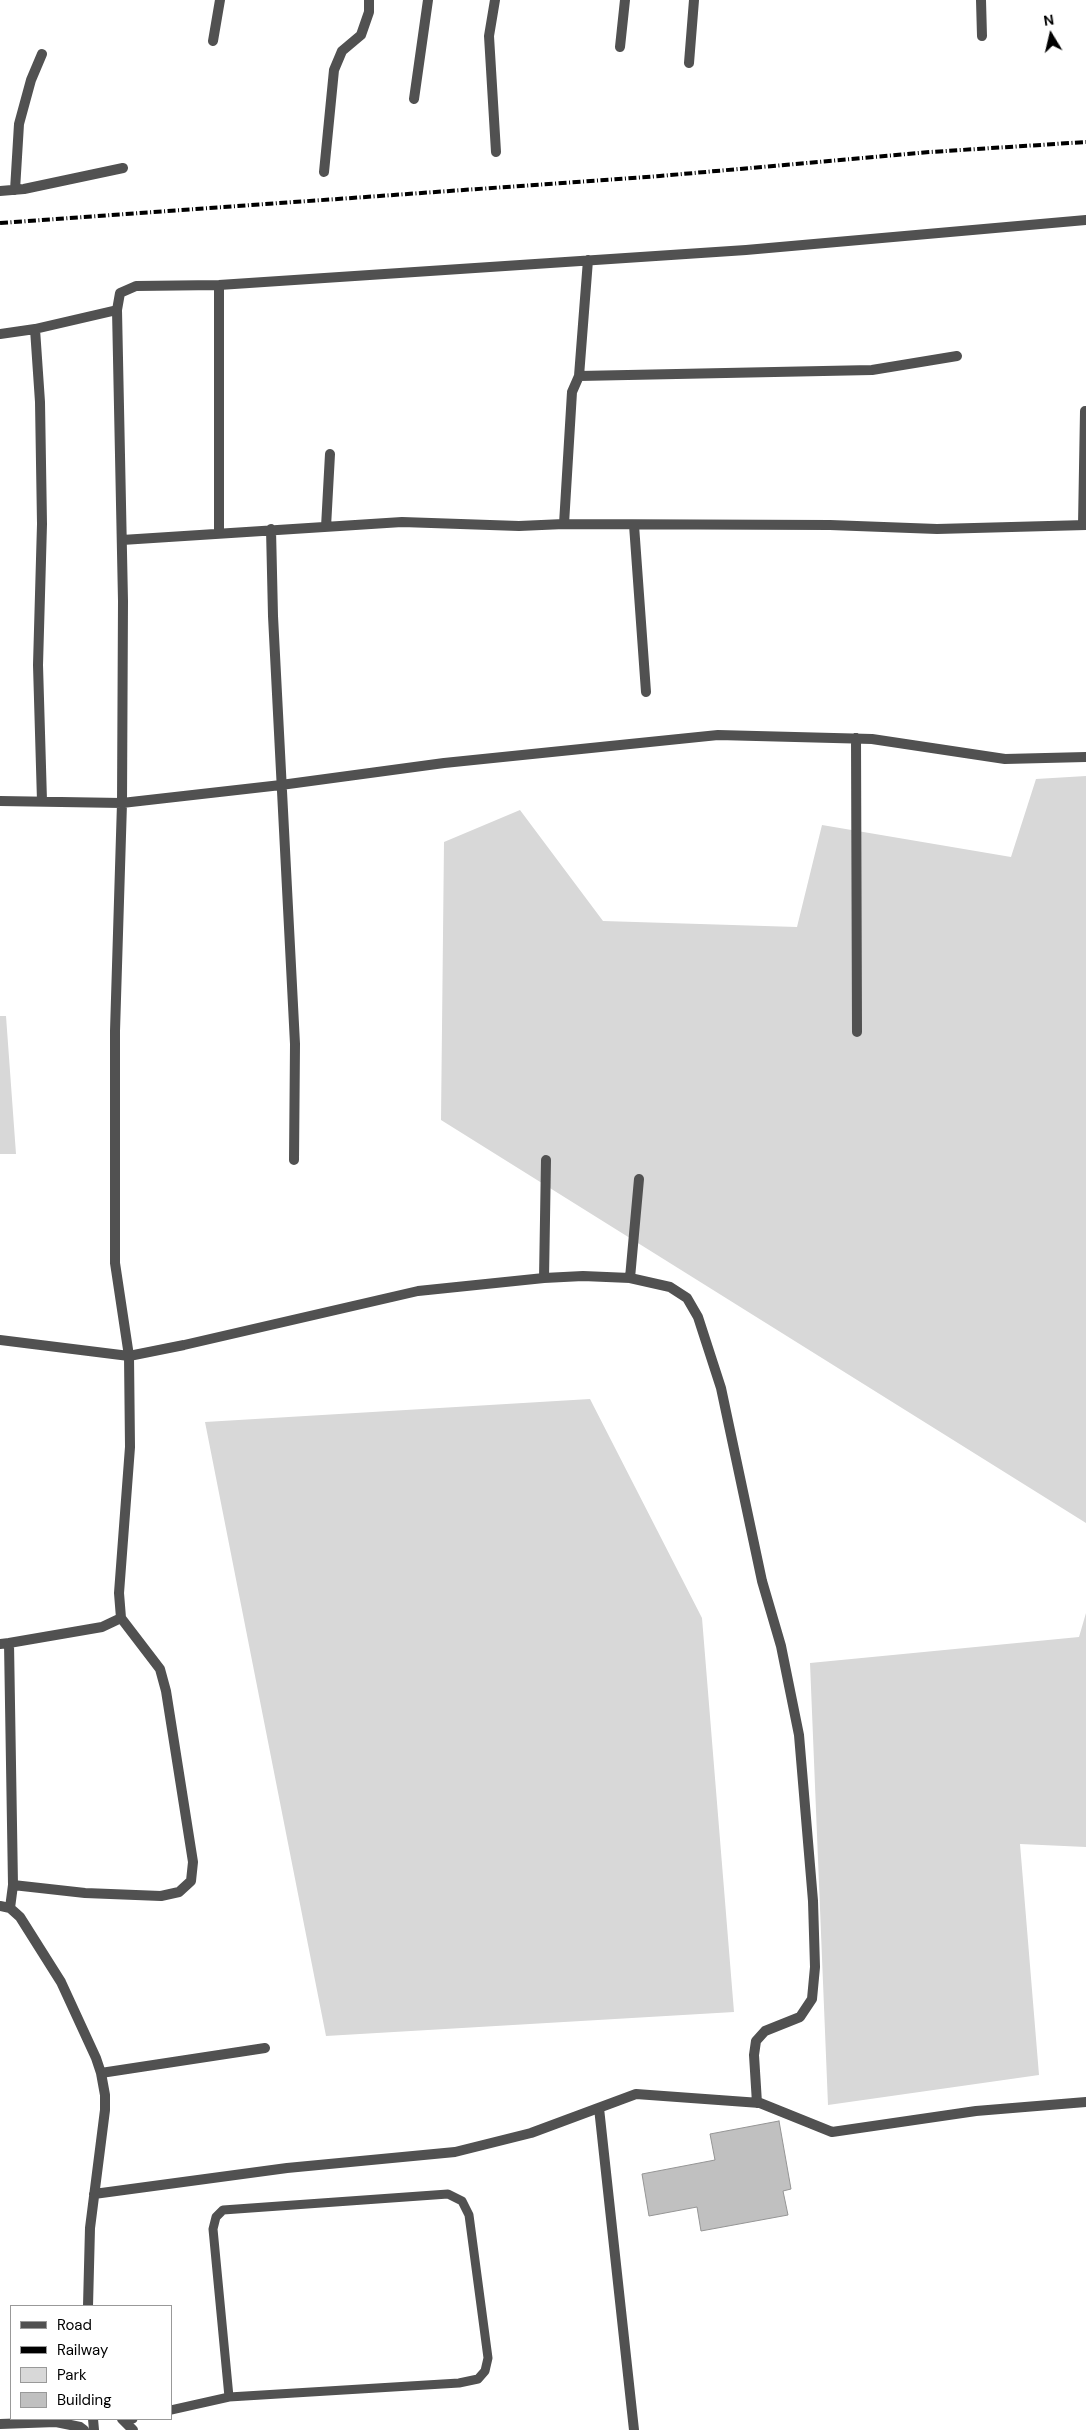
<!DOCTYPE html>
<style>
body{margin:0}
#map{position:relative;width:1086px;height:2430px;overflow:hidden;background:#fff;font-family:"DM Sans",sans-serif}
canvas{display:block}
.legend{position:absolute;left:10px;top:2305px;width:162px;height:115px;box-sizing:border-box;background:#fff;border:1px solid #999;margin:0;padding:6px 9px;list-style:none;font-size:15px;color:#000}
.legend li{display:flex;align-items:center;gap:10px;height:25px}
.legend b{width:25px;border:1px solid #999}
.north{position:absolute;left:1026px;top:10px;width:50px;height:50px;-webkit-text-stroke:4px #fff;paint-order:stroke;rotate:351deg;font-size:14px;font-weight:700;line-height:20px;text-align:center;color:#000}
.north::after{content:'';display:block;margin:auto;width:18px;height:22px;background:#000;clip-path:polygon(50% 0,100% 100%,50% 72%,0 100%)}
</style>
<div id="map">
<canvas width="1086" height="2430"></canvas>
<ul class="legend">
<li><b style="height:6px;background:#515151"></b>Road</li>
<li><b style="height:6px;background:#000"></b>Railway</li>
<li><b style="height:14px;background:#d8d8d8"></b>Park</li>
<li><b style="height:14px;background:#c0c0c0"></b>Building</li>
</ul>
<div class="north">N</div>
</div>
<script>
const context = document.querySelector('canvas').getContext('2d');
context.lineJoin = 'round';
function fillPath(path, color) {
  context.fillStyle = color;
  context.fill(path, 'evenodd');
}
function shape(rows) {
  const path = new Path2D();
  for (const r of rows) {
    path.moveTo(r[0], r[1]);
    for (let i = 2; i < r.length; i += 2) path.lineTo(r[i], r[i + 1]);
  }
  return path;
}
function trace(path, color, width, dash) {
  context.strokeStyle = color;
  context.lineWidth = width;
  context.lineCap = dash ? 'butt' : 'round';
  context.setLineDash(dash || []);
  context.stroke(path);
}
fillPath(shape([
 [1086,776,1086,1523,441,1120,444,842,520,810,603,921,797,927,822,825,1011,857,1036,779],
 [0,1016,6,1016,16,1154,0,1154],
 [590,1399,702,1618,734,2012,326,2036,205,1422],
 [1086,1613,1086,1847,1020,1844,1039,2075,828,2105,810,1663,1079,1637]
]), '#d8d8d8');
const building = shape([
 [779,2121,791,2189,783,2191,788,2215,701,2231,697,2207,649,2216,642,2174,715,2160,710,2134,779,2121]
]);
fillPath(building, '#c0c0c0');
trace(building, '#959595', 1);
trace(shape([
 [171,2410,229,2397,459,2383,478,2379,485,2371,488,2358,469,2215,462,2201,448,2194,223,2210,216,2217,213,2229,229,2397],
 [126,2421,133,2419]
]), '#515151', 9);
trace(shape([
 [495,0,489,36,496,152],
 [981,0,982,36],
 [213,41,220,0],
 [620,47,625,0],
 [689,63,694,0],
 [414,99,428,0],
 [324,172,334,70,342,51,361,35,369,12,369,0],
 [15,190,19,124,31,80,42,54],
 [0,191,24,189,123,168],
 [219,285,219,533],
 [35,329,117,310],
 [0,334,35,329,40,402,42,524,38,665,42,801],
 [579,376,872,370,957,356],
 [564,524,572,392,579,376,588,260],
 [634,525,646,692],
 [1083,525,1085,411],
 [326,527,330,454],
 [271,529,273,616,295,1044,294,1160],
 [122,540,402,522,519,526,564,524,830,525,937,529,1086,525],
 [856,738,857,1032],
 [0,801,122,803,281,785,444,763,718,735,872,739,1005,759,1086,757],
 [544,1278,546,1160],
 [630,1278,639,1179],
 [0,1340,129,1356,184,1345,418,1291,544,1278,583,1276,630,1278,670,1287,687,1298,698,1317,721,1388,762,1581,781,1646,799,1735,813,1901,815,1967,812,1999,800,2017,765,2031,756,2041,754,2055,757,2103],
 [9,1643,102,1627,121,1618],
 [0,1644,9,1643,13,1885,10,1908],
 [13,1885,85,1893,161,1896,179,1892,191,1881,193,1862,166,1691,160,1669,121,1618,119,1593,130,1447,129,1356,115,1263,115,1031,122,803,123,601,117,310,120,293,136,286,219,285,746,250,1086,220],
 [0,1906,10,1908,20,1917,61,1982,96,2058,101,2073,105,2095,105,2110,90,2228,88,2306],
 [101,2073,265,2048],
 [599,2108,634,2430],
 [94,2194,287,2168,455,2152,531,2133,636,2094,760,2103,832,2132,976,2111,1086,2102],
 [93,2419,94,2430],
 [122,2419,133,2430],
 [0,2424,56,2422,80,2427,84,2430]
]), '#515151', 10);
trace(shape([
 [0,223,660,176,930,152,1086,142]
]), '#000', 4, [8, 2.5, 1, 2.5]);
</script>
